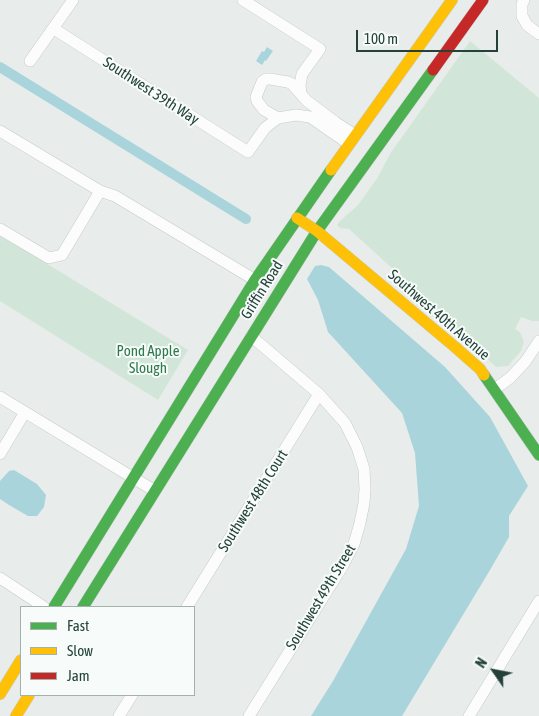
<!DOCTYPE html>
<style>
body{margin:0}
#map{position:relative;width:539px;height:716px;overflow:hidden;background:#e8edeb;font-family:"Asap Condensed",sans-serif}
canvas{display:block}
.legend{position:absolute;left:20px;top:606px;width:175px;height:90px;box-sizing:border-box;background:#f7fbf9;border:1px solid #a3b1ad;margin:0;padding:6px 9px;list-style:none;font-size:15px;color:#24423a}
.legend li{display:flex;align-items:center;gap:10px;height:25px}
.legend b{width:25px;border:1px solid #a3b1ad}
.north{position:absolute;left:469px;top:646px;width:50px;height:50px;-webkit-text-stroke:4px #f7fbf9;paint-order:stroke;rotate:303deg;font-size:14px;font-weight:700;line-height:20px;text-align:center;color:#24423a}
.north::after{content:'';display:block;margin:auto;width:18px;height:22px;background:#24423a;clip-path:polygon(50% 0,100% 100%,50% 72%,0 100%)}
.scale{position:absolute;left:356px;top:30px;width:142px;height:22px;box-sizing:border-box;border:2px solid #24423a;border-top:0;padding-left:6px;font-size:15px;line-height:18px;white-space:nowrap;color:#24423a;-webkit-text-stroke:4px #f7fbf9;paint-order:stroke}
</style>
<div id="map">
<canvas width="539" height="716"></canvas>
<ul class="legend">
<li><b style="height:6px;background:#4caf50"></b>Fast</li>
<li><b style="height:6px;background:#ffc107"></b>Slow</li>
<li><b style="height:6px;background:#c62828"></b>Jam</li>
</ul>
<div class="north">N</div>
<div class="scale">100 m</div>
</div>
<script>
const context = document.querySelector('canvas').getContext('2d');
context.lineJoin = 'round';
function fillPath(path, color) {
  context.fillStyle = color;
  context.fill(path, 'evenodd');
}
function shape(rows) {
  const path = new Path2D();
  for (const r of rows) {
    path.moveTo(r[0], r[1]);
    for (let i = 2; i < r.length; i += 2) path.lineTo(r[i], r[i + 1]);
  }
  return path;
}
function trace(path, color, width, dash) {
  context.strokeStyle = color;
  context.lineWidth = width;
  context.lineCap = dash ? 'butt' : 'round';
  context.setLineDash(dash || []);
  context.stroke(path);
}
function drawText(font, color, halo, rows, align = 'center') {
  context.font = font + ' "Asap Condensed",sans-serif';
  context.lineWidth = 4;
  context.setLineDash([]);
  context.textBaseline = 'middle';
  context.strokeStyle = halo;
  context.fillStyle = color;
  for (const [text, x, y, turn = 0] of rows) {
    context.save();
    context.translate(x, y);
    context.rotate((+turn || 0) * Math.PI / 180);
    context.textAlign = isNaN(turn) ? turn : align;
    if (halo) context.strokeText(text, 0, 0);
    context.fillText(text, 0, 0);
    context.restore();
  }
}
fillPath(shape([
 [470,41,539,98,539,321,532,321,521,317,515,329,520,332,524,342,521,351,508,366,496,367,442,317,428,301,349,229,340,228,337,225,340,221,358,205,378,177,390,154],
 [0,235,188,350,158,400,0,301]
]), '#d1e6d8');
fillPath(shape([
 [267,47,273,51,266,61,265,60,262,65,256,61,262,51,264,52],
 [321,265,329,267,445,367,490,417,528,486,509,516,509,537,490,570,402,716,311,716,333,681,406,549,419,506,415,453,402,413,328,332,318,300,307,279,315,266],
 [14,470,37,484,46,495,44,507,37,516,28,516,9,505,0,499,0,481,9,471]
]), '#a9d4db');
trace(shape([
 [0,67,246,219]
]), '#a9d4db', 10);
const street = shape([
 [243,0,320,49,302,74,300,85,301,94],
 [524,0,522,4,522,16,527,25,539,34],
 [54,29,248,152,265,128,278,118],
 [30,61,73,0],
 [0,131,100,191,62,255,49,258,0,229],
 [349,144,310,117,296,115,278,118,264,110,257,101,256,97,262,82,266,79,270,79,288,82,292,84,307,101,335,122,355,135],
 [100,191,115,196,255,280],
 [495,389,510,378,525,362,539,341],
 [0,397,155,491],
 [0,454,25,412],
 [0,578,44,607],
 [187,607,319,394],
 [119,716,132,695],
 [249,716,342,567,354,544,360,523,364,503,365,489,364,469,357,447,345,423,319,394,251,336],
 [469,716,539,601]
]);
const fast = shape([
 [484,375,539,455],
 [54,607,255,280,331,170],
 [83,607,317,231,433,70]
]);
const slow = shape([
 [331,170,452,0],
 [297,218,317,231,455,347,480,369,484,375],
 [0,694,21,660],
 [16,716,29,695]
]);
const jam = shape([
 [433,70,483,0]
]);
trace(street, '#c5cac8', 12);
trace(fast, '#c3cbc8', 12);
trace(slow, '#c3cbc8', 12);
trace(jam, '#c3cbc8', 12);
trace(street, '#fcfcfc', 11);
trace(fast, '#4caf50', 11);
trace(slow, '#ffc107', 11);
trace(jam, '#c62828', 11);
drawText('15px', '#24423a', '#f7fbf9', [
 ["Southwest 39th Way",151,91,33],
 ["Griffin Road",262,290,-58],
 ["Southwest 40th Avenue",439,315,41],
 ["Southwest 48th Court",253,501,-58],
 ["Southwest 49th Street",321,597,-59]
]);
drawText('15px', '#2d7a4b', '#f7fbf9', [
 ["Pond Apple",148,351],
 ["Slough",148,368]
]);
</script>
